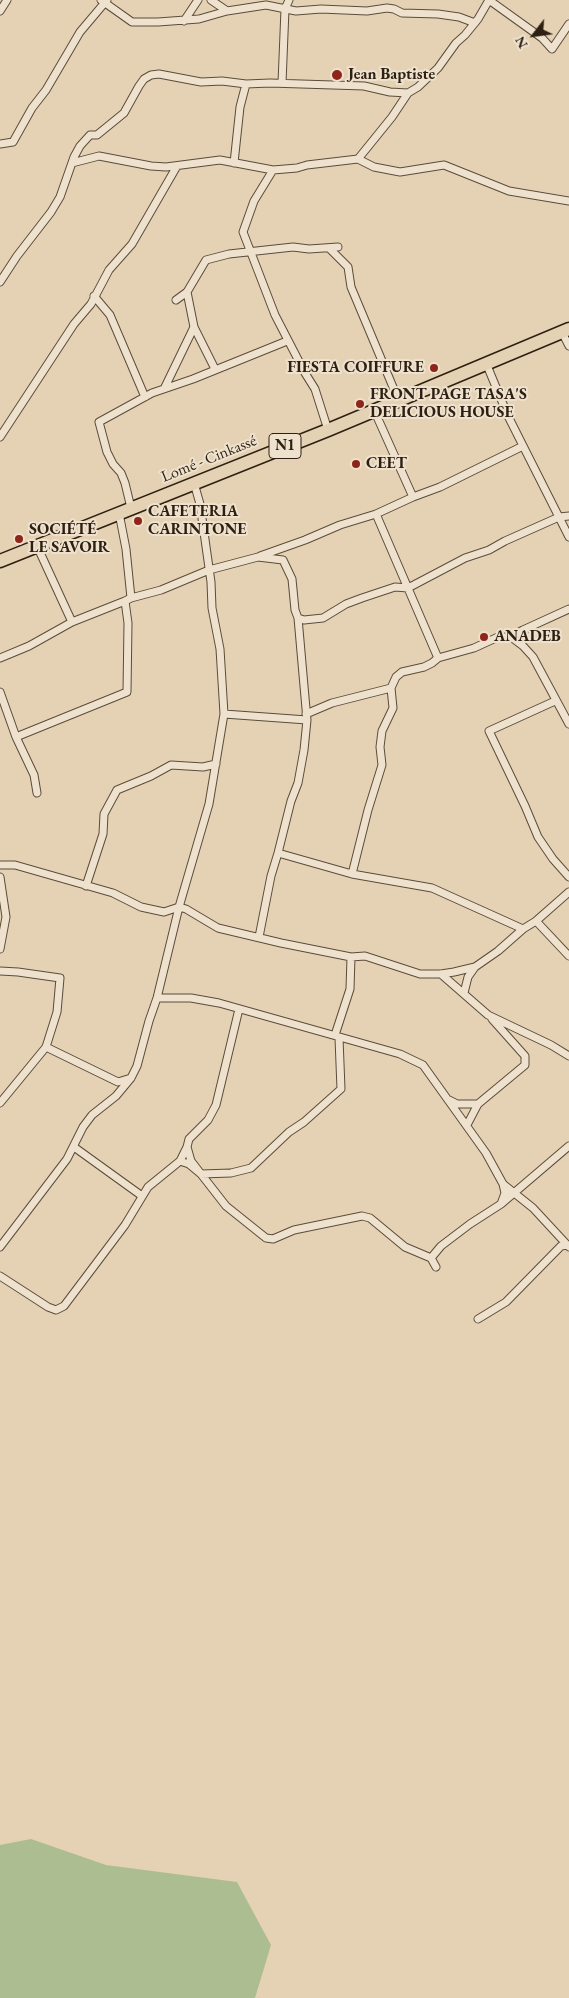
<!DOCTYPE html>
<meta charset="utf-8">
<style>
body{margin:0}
#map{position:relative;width:569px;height:1998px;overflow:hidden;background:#e5d2b4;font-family:"EB Garamond",serif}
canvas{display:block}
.north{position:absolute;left:509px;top:10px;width:50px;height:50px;-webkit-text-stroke:4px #eee2ce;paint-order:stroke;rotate:240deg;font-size:14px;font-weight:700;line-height:20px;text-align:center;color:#2d1f11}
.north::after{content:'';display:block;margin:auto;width:18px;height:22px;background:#2d1f11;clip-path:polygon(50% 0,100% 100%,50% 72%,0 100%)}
</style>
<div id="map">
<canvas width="569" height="1998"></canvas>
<div class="north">N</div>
</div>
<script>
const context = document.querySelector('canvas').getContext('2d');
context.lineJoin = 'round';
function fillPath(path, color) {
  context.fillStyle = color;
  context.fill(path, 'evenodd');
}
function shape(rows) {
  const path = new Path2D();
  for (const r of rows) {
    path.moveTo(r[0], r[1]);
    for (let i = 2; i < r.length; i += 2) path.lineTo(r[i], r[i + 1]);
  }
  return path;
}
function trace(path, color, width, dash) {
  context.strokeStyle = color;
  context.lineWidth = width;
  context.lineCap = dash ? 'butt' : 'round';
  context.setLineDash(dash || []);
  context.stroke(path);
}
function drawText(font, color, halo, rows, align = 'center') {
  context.font = font + ' "EB Garamond",serif';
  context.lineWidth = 4;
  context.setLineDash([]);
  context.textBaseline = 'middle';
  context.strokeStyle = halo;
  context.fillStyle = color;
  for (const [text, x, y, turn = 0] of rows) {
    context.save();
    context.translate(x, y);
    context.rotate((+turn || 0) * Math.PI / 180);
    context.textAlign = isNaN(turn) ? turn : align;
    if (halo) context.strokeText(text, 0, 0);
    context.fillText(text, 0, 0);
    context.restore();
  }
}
fillPath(shape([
 [31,1839,106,1865,237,1882,271,1945,255,1998,0,1998,0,1845]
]), '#adbd92');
const street = shape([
 [101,0,132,22,158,22,199,19,227,11,211,0],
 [489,0,542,38,552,49,569,24],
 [0,11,7,0],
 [227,11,266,5,296,11,321,9,367,11,387,8,394,9,402,13,438,14,459,17,475,23],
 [184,21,198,0],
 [282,83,285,9,289,0],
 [408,93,418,87,438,68,456,43,465,35,478,19,489,0],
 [0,144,13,142,32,108,46,90,80,32,107,0],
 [358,159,374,167,400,172,444,165,509,191,569,201],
 [72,163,99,156,151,166,166,167,220,160,273,170],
 [234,163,240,107,246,84],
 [329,248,348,267,351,287,398,399],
 [0,282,17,256,51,212,60,197,74,157,80,146,90,135,97,135,124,113,139,86,144,79,151,75,159,74,201,82,222,81,246,84,270,83,364,86,390,92,408,93,392,117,358,159,307,165,297,168,273,170,254,201,243,232,275,315,305,373,315,389,328,430],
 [187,292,194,327,215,369],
 [94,296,110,315,145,397],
 [176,300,187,292,206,260,229,254,293,247,309,249,338,247],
 [562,332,569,346],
 [486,363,508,416,569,537],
 [165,387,194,327],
 [0,437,74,324,91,304,109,270,132,244,177,166],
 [413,497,440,487,523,446],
 [131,508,125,483,121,473,113,464,107,452,99,422,152,393,193,379,287,341],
 [119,513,126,549,131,598],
 [376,514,438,658,474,648,498,637,511,637,523,646,533,657,569,724],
 [260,556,305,540,340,525,376,514,413,497,374,410],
 [125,601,131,598,161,590,209,570,258,557,283,560,292,579,295,610,298,618,304,620,323,618,346,604,362,598,395,587,408,588,465,558,489,550,505,541,559,517,569,516],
 [298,618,307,720,304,750,298,783,291,801,278,853,352,874,432,888,523,929],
 [511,637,523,630,569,609],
 [0,658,29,646,72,622,37,546],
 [0,692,16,737,34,775,37,793],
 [555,701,489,731,525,806,538,837,553,859,569,877],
 [224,714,307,720],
 [306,714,332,703,391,688],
 [16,737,127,692,128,623,125,601,72,622],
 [0,865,15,865,113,893,141,907,164,912,179,907,186,909,218,928,281,943,351,957],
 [352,874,368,810,382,765,380,747,382,731,393,708,391,688,396,677,402,672,424,667,432,663,438,658],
 [0,877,6,917,0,949],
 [86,886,103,834,104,814,117,790,151,776,171,765,203,767,216,764],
 [569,892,536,921,569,956],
 [259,937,271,876,278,853],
 [0,971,18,972,60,978,57,1012,46,1047,0,1103],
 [441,974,488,1015,551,1045,569,1056],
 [464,993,468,977,475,967],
 [157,998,191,998,219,1003,400,1054,423,1065,486,1153,503,1184,505,1193,501,1204],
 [335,1035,350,989,351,957,365,956,420,974,441,974,454,972,475,967,498,951,523,929,536,921],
 [46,1047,118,1082,131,1078,137,1066,149,1021,157,998,179,907,209,804,224,714,220,649,212,608,211,582,200,504,194,483],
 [449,1100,457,1104,478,1104],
 [467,1125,478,1104,525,1065,525,1056,492,1019],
 [74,1147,142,1196],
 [187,1147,191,1161,201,1174,231,1173,251,1168,289,1132,304,1122,341,1089,339,1038],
 [180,1161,187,1147,189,1139,208,1120,216,1105,239,1009],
 [503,1184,533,1208,569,1247],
 [0,1247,67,1159,83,1127,92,1115,116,1096,131,1078],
 [436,1267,431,1258,441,1246,470,1224,501,1204,569,1146],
 [0,1276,48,1307,56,1310,64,1306,125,1225,148,1187,180,1161,189,1164,201,1174,226,1206,266,1238,273,1239,294,1230,362,1216,370,1218,405,1247,431,1258],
 [478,1319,506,1302,561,1246,569,1245]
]);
const highway = shape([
 [0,561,328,430,569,329]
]);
trace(street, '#5b4c3a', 9);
trace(highway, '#2d1f11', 15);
trace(street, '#eee2ce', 7);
trace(highway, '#e5d2b4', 12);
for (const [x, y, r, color] of [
 [337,75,6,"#8f2418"],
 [434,368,5,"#8f2418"],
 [360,404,5,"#8f2418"],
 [356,464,5,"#8f2418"],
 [138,521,5,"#8f2418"],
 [19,539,5,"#8f2418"],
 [484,637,5,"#8f2418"]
]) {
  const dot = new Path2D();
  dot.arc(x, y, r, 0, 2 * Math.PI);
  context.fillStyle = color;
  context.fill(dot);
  trace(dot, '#eee2ce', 2);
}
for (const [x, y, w] of [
 [285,446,32]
]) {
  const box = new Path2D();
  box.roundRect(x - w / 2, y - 12.5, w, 25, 4);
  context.fillStyle = '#eee2ce';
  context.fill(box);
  trace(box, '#2d1f11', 1);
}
drawText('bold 15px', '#2d1f11', null, [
 ["N1",285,446]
]);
drawText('bold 16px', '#2d1f11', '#eee2ce', [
 ["Jean Baptiste",348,75],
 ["FIESTA COIFFURE",424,368,"right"],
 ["FRONT PAGE TASA'S",370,395],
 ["DELICIOUS HOUSE",370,413],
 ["CEET",366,464],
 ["CAFETERIA",148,512],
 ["CARINTONE",148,530],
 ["SOCIÉTÉ",29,530],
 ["LE SAVOIR",29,548],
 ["ANADEB",494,637]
], 'left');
drawText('16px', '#2d1f11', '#eee2ce', [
 ["Lomé - Cinkassé",209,459,-22]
]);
</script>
